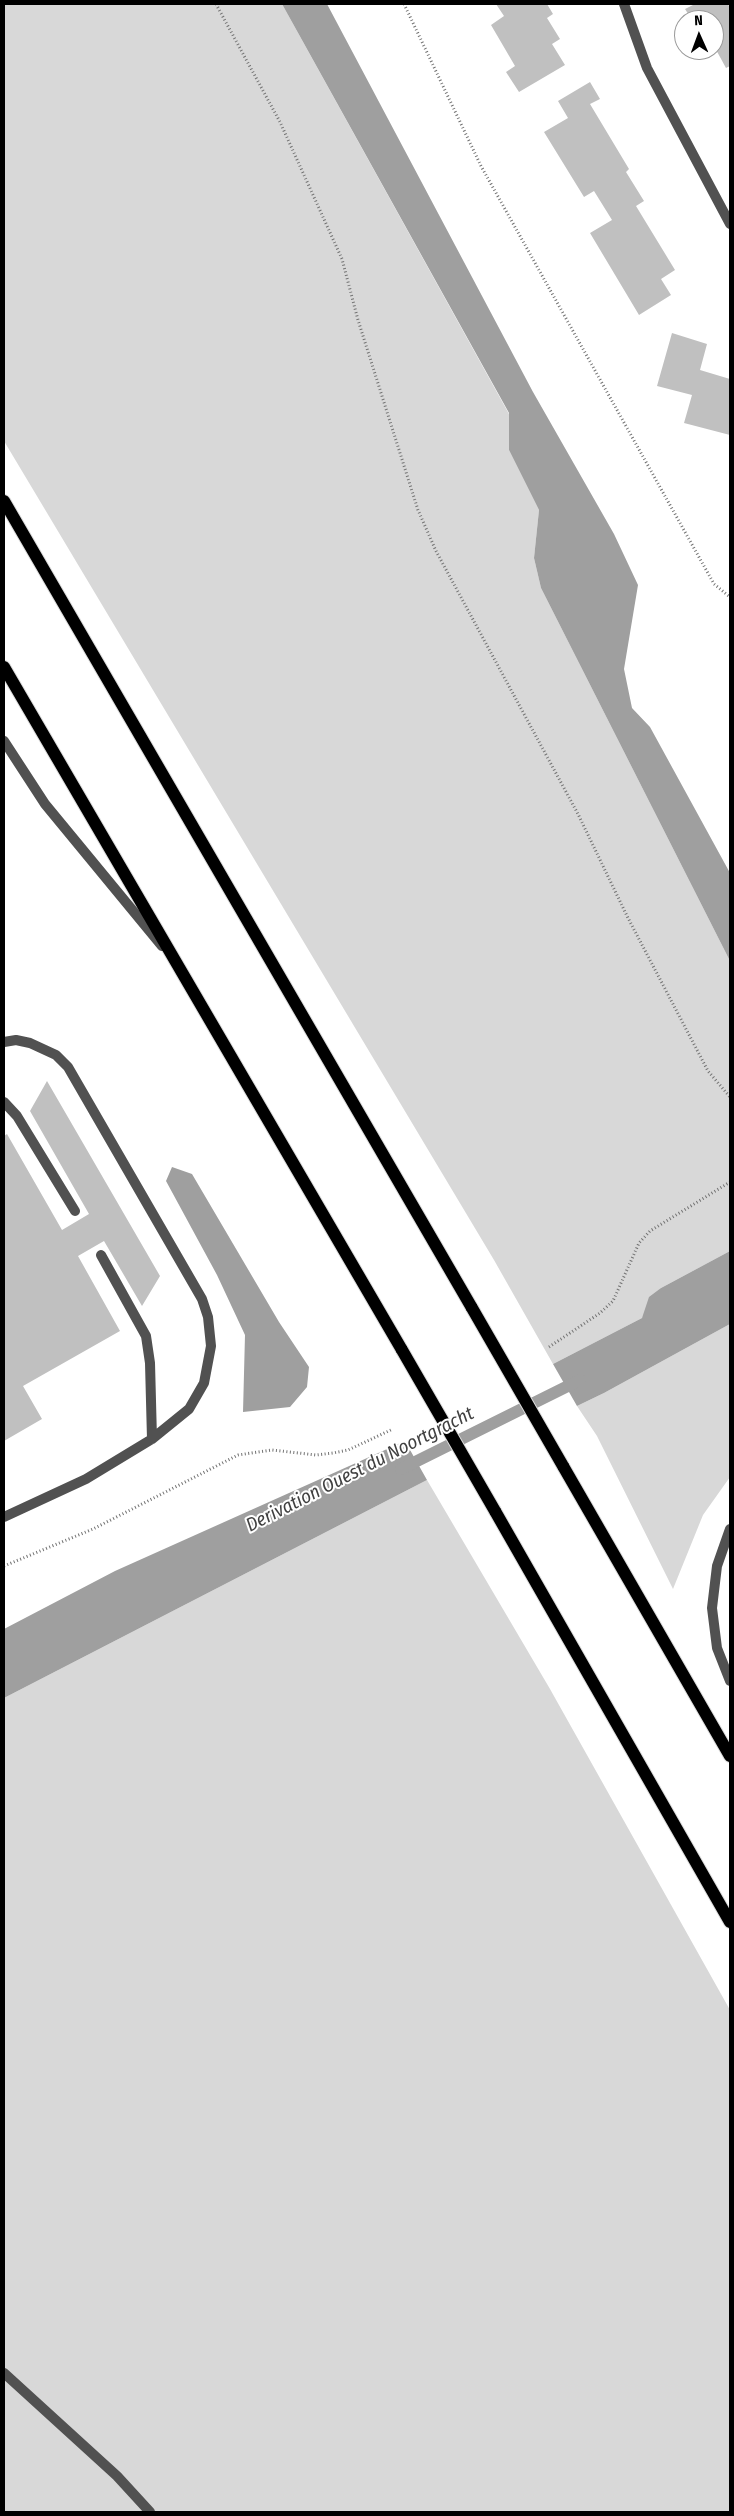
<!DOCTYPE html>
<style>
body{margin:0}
#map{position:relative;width:734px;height:2516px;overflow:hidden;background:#fff;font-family:"Fira Sans Condensed",sans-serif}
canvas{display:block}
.frame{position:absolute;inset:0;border:5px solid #000;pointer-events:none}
.north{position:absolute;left:674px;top:10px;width:50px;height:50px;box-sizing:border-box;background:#fff;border:1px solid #999;border-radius:50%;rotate:358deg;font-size:14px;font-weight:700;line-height:20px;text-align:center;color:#000}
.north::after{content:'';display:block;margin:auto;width:18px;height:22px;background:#000;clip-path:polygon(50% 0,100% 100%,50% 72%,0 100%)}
</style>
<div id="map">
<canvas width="734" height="2516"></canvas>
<div class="frame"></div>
<div class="north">N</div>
</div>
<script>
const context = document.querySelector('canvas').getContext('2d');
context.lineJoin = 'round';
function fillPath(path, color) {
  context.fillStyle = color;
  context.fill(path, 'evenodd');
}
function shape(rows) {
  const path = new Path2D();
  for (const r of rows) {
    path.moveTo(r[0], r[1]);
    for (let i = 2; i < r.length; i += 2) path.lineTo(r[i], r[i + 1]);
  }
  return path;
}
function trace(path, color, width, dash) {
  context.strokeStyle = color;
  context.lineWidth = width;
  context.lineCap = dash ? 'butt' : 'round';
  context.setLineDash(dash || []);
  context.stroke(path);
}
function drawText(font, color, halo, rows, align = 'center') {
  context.font = font + ' "Fira Sans Condensed",sans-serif';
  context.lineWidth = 4;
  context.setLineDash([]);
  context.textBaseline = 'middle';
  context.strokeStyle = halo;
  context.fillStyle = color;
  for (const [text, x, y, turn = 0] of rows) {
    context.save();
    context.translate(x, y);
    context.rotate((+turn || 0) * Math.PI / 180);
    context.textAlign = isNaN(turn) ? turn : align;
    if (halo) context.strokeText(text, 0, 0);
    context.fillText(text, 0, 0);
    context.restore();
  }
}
fillPath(shape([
 [4,4,282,4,509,414,509,450,539,510,534,558,541,588,730,961,730,1251,661,1288,642,1318,553,1364,494,1260,4,441],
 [730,1324,730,1477,703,1515,673,1589,597,1436,577,1406,604,1393],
 [427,1480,550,1689,730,2010,730,2512,4,2512,4,1698]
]), '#d8d8d8');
fillPath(shape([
 [282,4,327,4,533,392,614,534,638,585,624,669,632,708,650,727,730,873,730,961,541,588,534,558,539,510,509,450,509,413],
 [172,1167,192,1174,279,1322,309,1367,307,1387,290,1407,243,1412,245,1335,217,1275,166,1181],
 [730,1251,730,1324,604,1393,577,1406,553,1364,642,1318,649,1297,661,1288],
 [405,1441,427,1480,4,1698,4,1629,115,1571]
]), '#9f9f9f');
trace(shape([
 [401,1469,580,1380]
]), '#9f9f9f', 12);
fillPath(shape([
 [496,4,547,4,553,14,547,18,560,39,552,44,565,65,519,92,506,72,515,66,491,25,504,16],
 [695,4,728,4,730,8,730,66,726,68,714,46,714,20,692,20,685,9],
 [590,82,600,99,590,104,629,169,626,172,644,201,636,206,675,270,661,279,671,295,639,315,590,233,612,220,594,191,584,197,544,132,568,118,558,101],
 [672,333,707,344,700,370,730,379,730,435,684,423,692,395,657,386],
 [47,1081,160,1276,142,1306,104,1241,78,1256,120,1331,23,1386,42,1419,4,1441,4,1136,7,1134,62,1230,89,1214,30,1111]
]), '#c0c0c0');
const primary = shape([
 [4,501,472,1308],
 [4,667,402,1350],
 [563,1466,730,1756],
 [495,1511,730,1922]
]);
trace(primary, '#dbdbdb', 14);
trace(shape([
 [216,4,280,122,342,259,358,320,418,510,436,551,578,814,628,918,708,1071,730,1097],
 [404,4,481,166,714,584,730,597],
 [549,1347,600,1313,613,1301,639,1243,650,1231,730,1182],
 [4,1566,93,1529,238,1455,272,1450,316,1455,333,1453,348,1450,393,1429]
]), '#737373', 3, [1, 2.5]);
trace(shape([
 [4,1042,16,1040,30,1043,56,1055,68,1067,202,1299,208,1317,211,1346,204,1383,189,1409,152,1439,86,1479,4,1517],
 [4,1102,17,1116,75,1211],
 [101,1255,146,1336,150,1363,152,1439],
 [4,2373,117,2476,150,2512]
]), '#515151', 10);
trace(shape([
 [624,4,647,68,730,224],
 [4,741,45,804,162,946],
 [730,1529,717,1566,712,1608,717,1648,730,1681]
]), '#515151', 10);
trace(primary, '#000', 12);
const primaryBridge = shape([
 [472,1308,563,1466],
 [402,1350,495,1511]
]);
trace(primaryBridge, '#dbdbdb', 14, []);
trace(primaryBridge, '#000', 12);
drawText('italic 19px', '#404040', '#fff', [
 ["Derivation Ouest du Noortgracht",360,1470,-27]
]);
</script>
